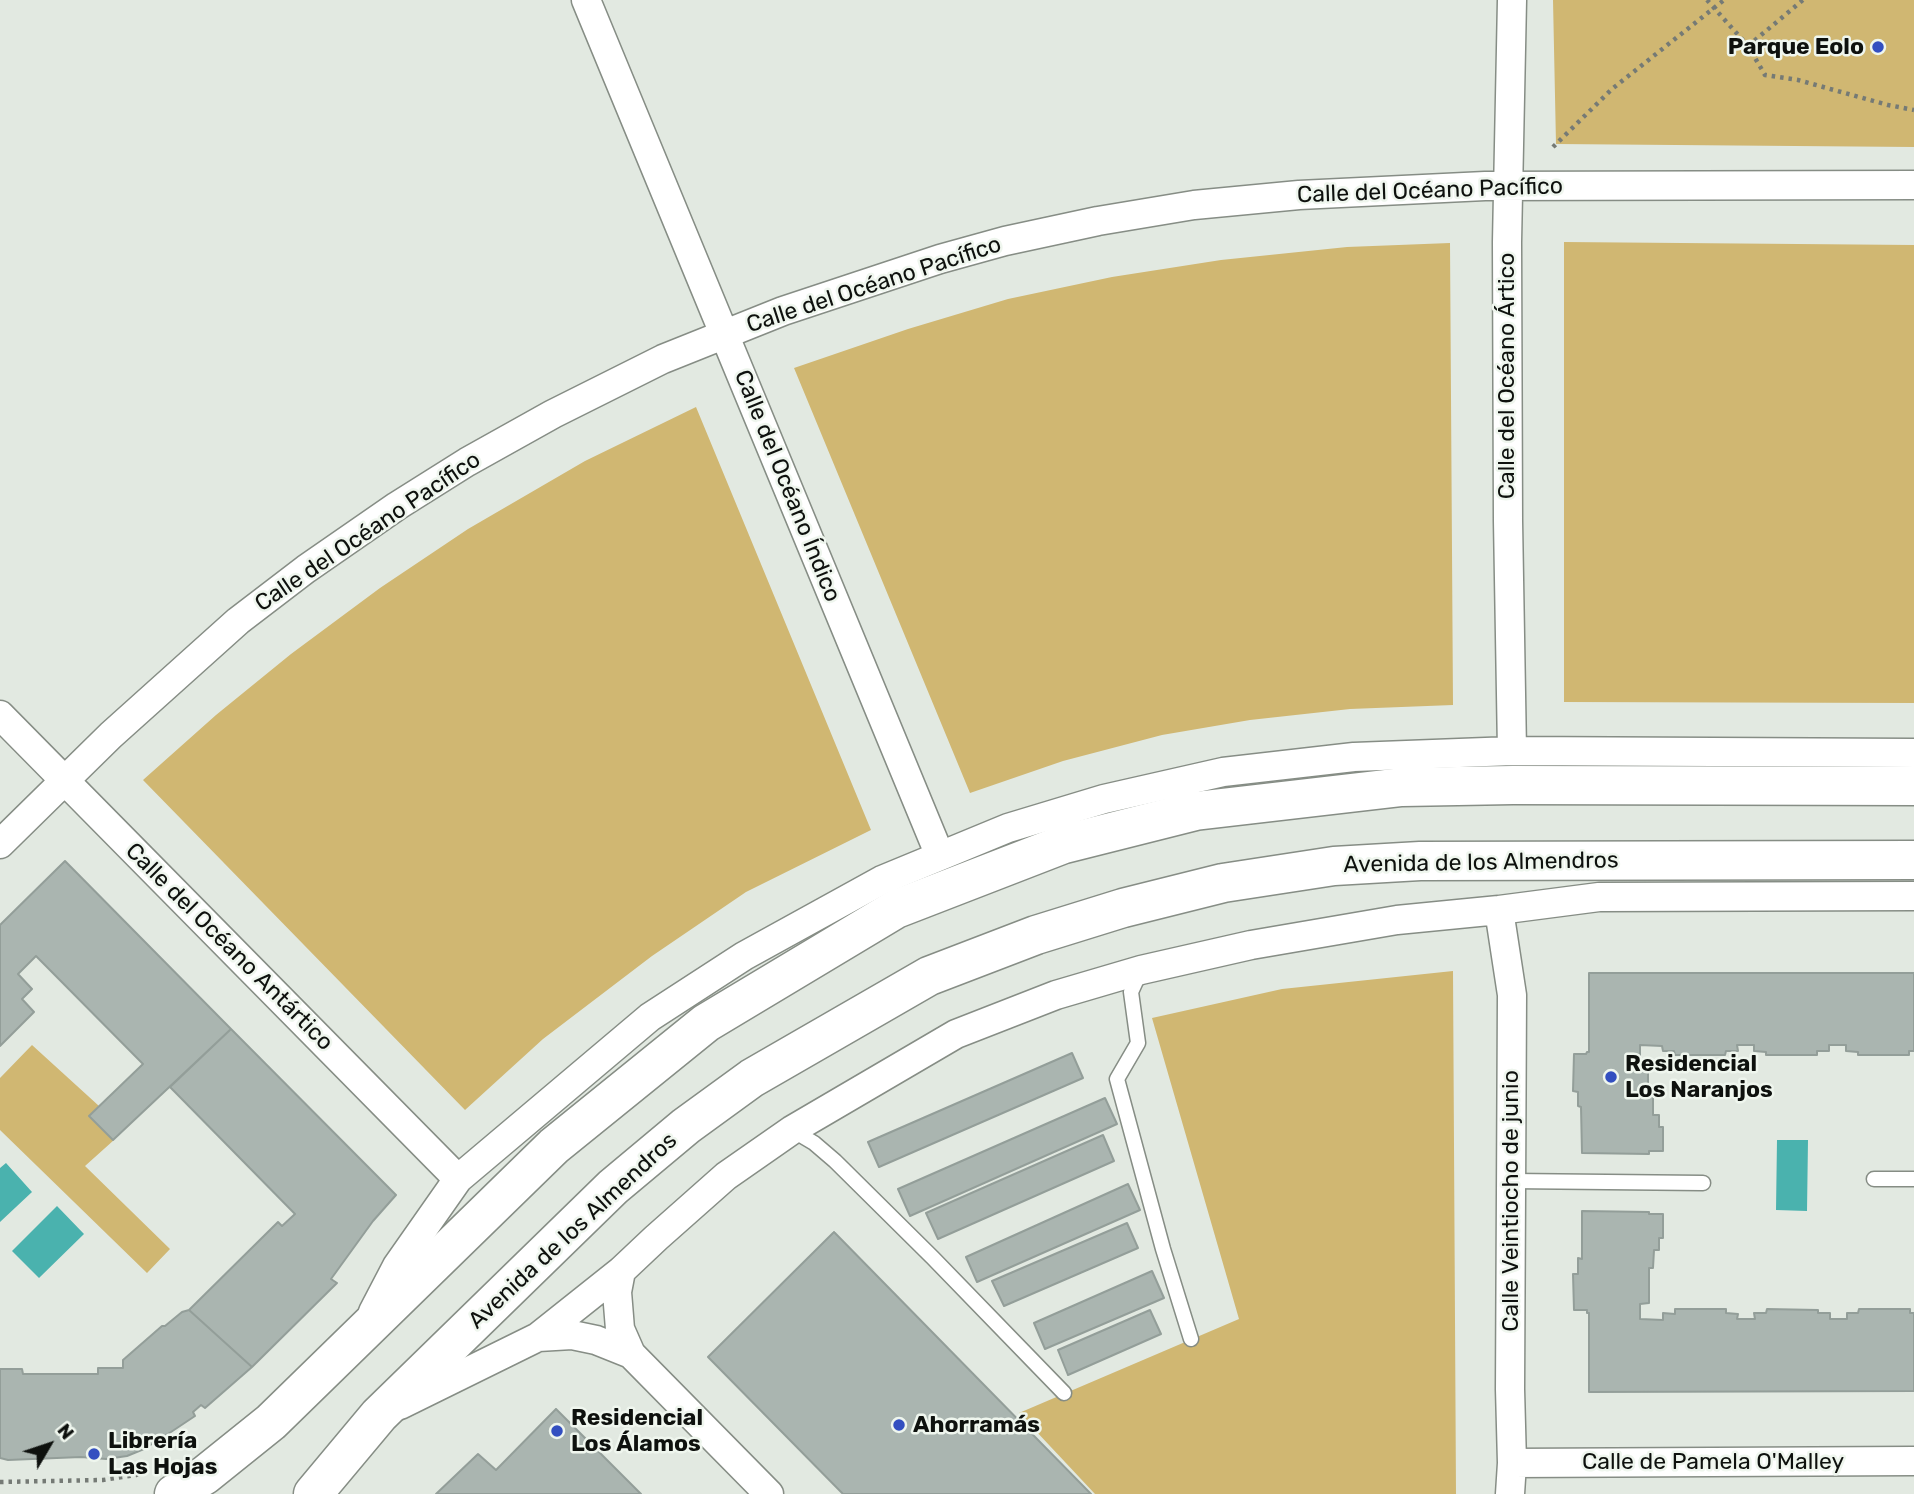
<!DOCTYPE html>
<meta charset="utf-8">
<style>
body{margin:0}
#map{position:relative;width:1914px;height:1494px;overflow:hidden;background:#e2e9e1;font-family:Rubik,sans-serif}
canvas{display:block}
.north{position:absolute;left:14px;top:1410px;width:70px;height:70px;-webkit-text-stroke:5px #eff6ee;paint-order:stroke;rotate:51deg;font-size:19px;font-weight:700;line-height:28px;text-align:center;color:#0e110e}
.north::after{content:'';display:block;margin:auto;width:24px;height:32px;background:#0e110e;clip-path:polygon(50% 0,100% 100%,50% 72%,0 100%)}
</style>
<div id="map">
<canvas width="1914" height="1494"></canvas>
<div class="north">N</div>
</div>
<script>
const context = document.querySelector('canvas').getContext('2d');
context.lineJoin = 'round';
function fillPath(path, color) {
  context.fillStyle = color;
  context.fill(path, 'evenodd');
}
function shape(rows) {
  const path = new Path2D();
  for (const r of rows) {
    path.moveTo(r[0], r[1]);
    for (let i = 2; i < r.length; i += 2) path.lineTo(r[i], r[i + 1]);
  }
  return path;
}
function trace(path, color, width, dash) {
  context.strokeStyle = color;
  context.lineWidth = width;
  context.lineCap = dash ? 'butt' : 'round';
  context.setLineDash(dash || []);
  context.stroke(path);
}
function drawText(font, color, halo, rows, align = 'center') {
  context.font = font + ' Rubik,sans-serif';
  context.lineWidth = 5;
  context.setLineDash([]);
  context.textBaseline = 'middle';
  context.strokeStyle = halo;
  context.fillStyle = color;
  for (const [text, x, y, turn = 0] of rows) {
    context.save();
    context.translate(x, y);
    context.rotate((+turn || 0) * Math.PI / 180);
    context.textAlign = isNaN(turn) ? turn : align;
    if (halo) context.strokeText(text, 0, 0);
    context.fillText(text, 0, 0);
    context.restore();
  }
}
fillPath(shape([
 [1553,0,1914,0,1914,147,1556,144],
 [1564,242,1914,245,1914,703,1564,702],
 [1450,243,1453,705,1350,709,1250,720,1162,735,1063,761,970,793,794,368,908,329,1008,299,1112,277,1221,260,1347,247],
 [696,407,871,830,746,892,652,956,543,1039,465,1110,143,780,216,715,291,654,380,588,468,529,585,461],
 [1453,971,1456,1494,1095,1494,1019,1413,1239,1319,1152,1018,1282,989],
 [32,1045,99,1106,89,1116,114,1140,85,1166,170,1249,147,1273,0,1130,0,1078]
]), '#d0b772');
fillPath(shape([
 [1777,1140,1808,1140,1807,1211,1776,1210],
 [6,1163,32,1192,0,1222,0,1168],
 [57,1206,84,1234,39,1278,12,1251]
]), '#4ab2ae');
const building = shape([
 [65,861,231,1029,113,1140,89,1116,143,1064,36,956,18,974,32,989,22,999,34,1012,0,1046,0,925,65,861],
 [1589,973,1914,973,1914,1051,1909,1051,1909,1055,1858,1055,1858,1052,1846,1051,1846,1045,1829,1045,1829,1051,1817,1051,1817,1055,1766,1055,1766,1052,1754,1051,1754,1045,1737,1045,1738,1051,1726,1051,1725,1055,1675,1055,1674,1051,1663,1051,1662,1046,1640,1045,1640,1062,1648,1062,1648,1097,1653,1097,1653,1115,1659,1115,1659,1127,1663,1127,1663,1151,1649,1151,1649,1154,1582,1153,1581,1107,1578,1106,1578,1092,1573,1091,1574,1054,1586,1054,1587,1052,1589,1052,1589,973],
 [231,1029,396,1195,373,1221,331,1279,337,1283,252,1367,189,1310,278,1222,282,1226,295,1214,170,1087,231,1029],
 [1072,1053,1083,1078,879,1167,868,1142,1072,1053],
 [1105,1098,1117,1124,910,1216,898,1189,1105,1098],
 [1103,1135,1114,1161,938,1239,926,1213,1103,1135],
 [1128,1184,1140,1210,977,1282,966,1257,1128,1184],
 [1582,1211,1649,1212,1649,1214,1663,1214,1663,1238,1659,1238,1659,1250,1654,1250,1653,1268,1649,1268,1649,1303,1640,1304,1640,1319,1663,1320,1663,1313,1675,1314,1675,1309,1726,1309,1726,1313,1738,1314,1737,1319,1755,1319,1754,1313,1766,1313,1767,1309,1818,1310,1818,1313,1830,1313,1830,1319,1847,1319,1847,1313,1858,1313,1859,1309,1910,1309,1910,1313,1914,1313,1914,1391,1589,1392,1589,1313,1587,1313,1587,1310,1574,1310,1573,1274,1578,1274,1578,1258,1582,1259,1582,1211],
 [1127,1223,1138,1248,1004,1306,992,1281,1127,1223],
 [834,1232,1091,1494,843,1494,708,1357,834,1232],
 [1152,1271,1164,1298,1045,1349,1034,1323,1152,1271],
 [189,1310,252,1367,205,1408,201,1405,193,1412,195,1416,171,1432,144,1449,127,1456,106,1459,81,1457,8,1460,0,1458,0,1369,22,1369,23,1374,98,1374,98,1368,123,1368,123,1360,162,1326,165,1326,182,1312,189,1310],
 [1150,1310,1161,1334,1068,1375,1058,1350,1150,1310],
 [556,1409,641,1494,436,1494,478,1454,496,1470,556,1409]
]);
fillPath(building, '#aab5b0');
trace(building, '#939e99', 2);
const lane = shape([
 [1141,970,1131,992,1138,1043,1117,1079,1163,1249,1191,1339],
 [792,1130,814,1143,835,1161,933,1258,1064,1393],
 [1874,1179,1914,1179],
 [1511,1181,1703,1183]
]);
const street = shape([
 [586,0,940,856],
 [1512,0,1507,242,1508,521,1512,751],
 [0,715,458,1179],
 [0,844,111,735,238,621,306,569,397,506,467,462,553,414,663,359,783,311,940,259,1005,241,1098,221,1194,205,1299,195,1485,186,1914,185],
 [1499,910,1512,995,1510,1389,1512,1463,1510,1494],
 [621,1271,617,1292,620,1329,631,1354,769,1494],
 [373,1312,397,1266,458,1179,650,1017,744,956,882,880,1008,828,1104,799,1223,772,1354,757,1512,751,1914,753],
 [538,1337,572,1335,596,1340,631,1354],
 [400,1405,538,1337,621,1271,656,1238,726,1176,792,1130,956,1034,1056,995,1141,970,1251,945,1397,920,1499,910,1599,897,1914,896],
 [1512,1463,1914,1461]
]);
const secondary = shape([
 [174,1494,205,1475,271,1422,554,1146,706,1023,896,909,1064,844,1195,811,1402,787,1513,785,1914,786],
 [313,1494,379,1415,613,1187,686,1126,752,1078,929,976,1036,935,1123,908,1223,883,1334,866,1420,861,1914,860]
]);
trace(lane, '#868d85', 17);
trace(street, '#868d85', 31);
trace(secondary, '#868d85', 41);
trace(shape([
 [1707,0,1748,46,1765,75,1798,80,1888,105,1914,110],
 [1748,46,1803,0],
 [1553,147,1612,89,1724,0],
 [0,1482,103,1480,136,1475,144,1470]
]), '#757a75', 4.5, [3.5, 5]);
trace(lane, '#fff', 14);
trace(street, '#fff', 28);
trace(secondary, '#fff', 38);
for (const [x, y, r, color] of [
 [1878,47,7,"#334fc0"],
 [1611,1077,7,"#334fc0"],
 [899,1425,7,"#334fc0"],
 [557,1431,7,"#334fc0"],
 [94,1454,7,"#334fc0"]
]) {
  const dot = new Path2D();
  dot.arc(x, y, r, 0, 2 * Math.PI);
  context.fillStyle = color;
  context.fill(dot);
  trace(dot, '#eff6ee', 2.5);
}
drawText('bold 23px', '#0e110e', '#eff6ee', [
 ["Parque Eolo",1864,47,"right"],
 ["Residencial",1625,1064],
 ["Los Naranjos",1625,1090],
 ["Residencial",571,1418],
 ["Los Álamos",571,1444],
 ["Ahorramás",913,1425],
 ["Librería",108,1441],
 ["Las Hojas",108,1467]
], 'left');
drawText('23px', '#0e110e', '#eff6ee', [
 ["Calle del Océano Pacífico",1430,191,-2],
 ["Calle del Océano Pacífico",874,285,-18],
 ["Calle del Océano Ártico",1507,376,-90],
 ["Calle del Océano Índico",787,486,68],
 ["Calle del Océano Pacífico",368,532,-34],
 ["Avenida de los Almendros",1481,863,-1],
 ["Calle del Océano Antártico",229,947,45],
 ["Calle Veintiocho de junio",1511,1201,-90],
 ["Avenida de los Almendros",573,1231,-43],
 ["Calle de Pamela O'Malley",1713,1462]
]);
</script>
